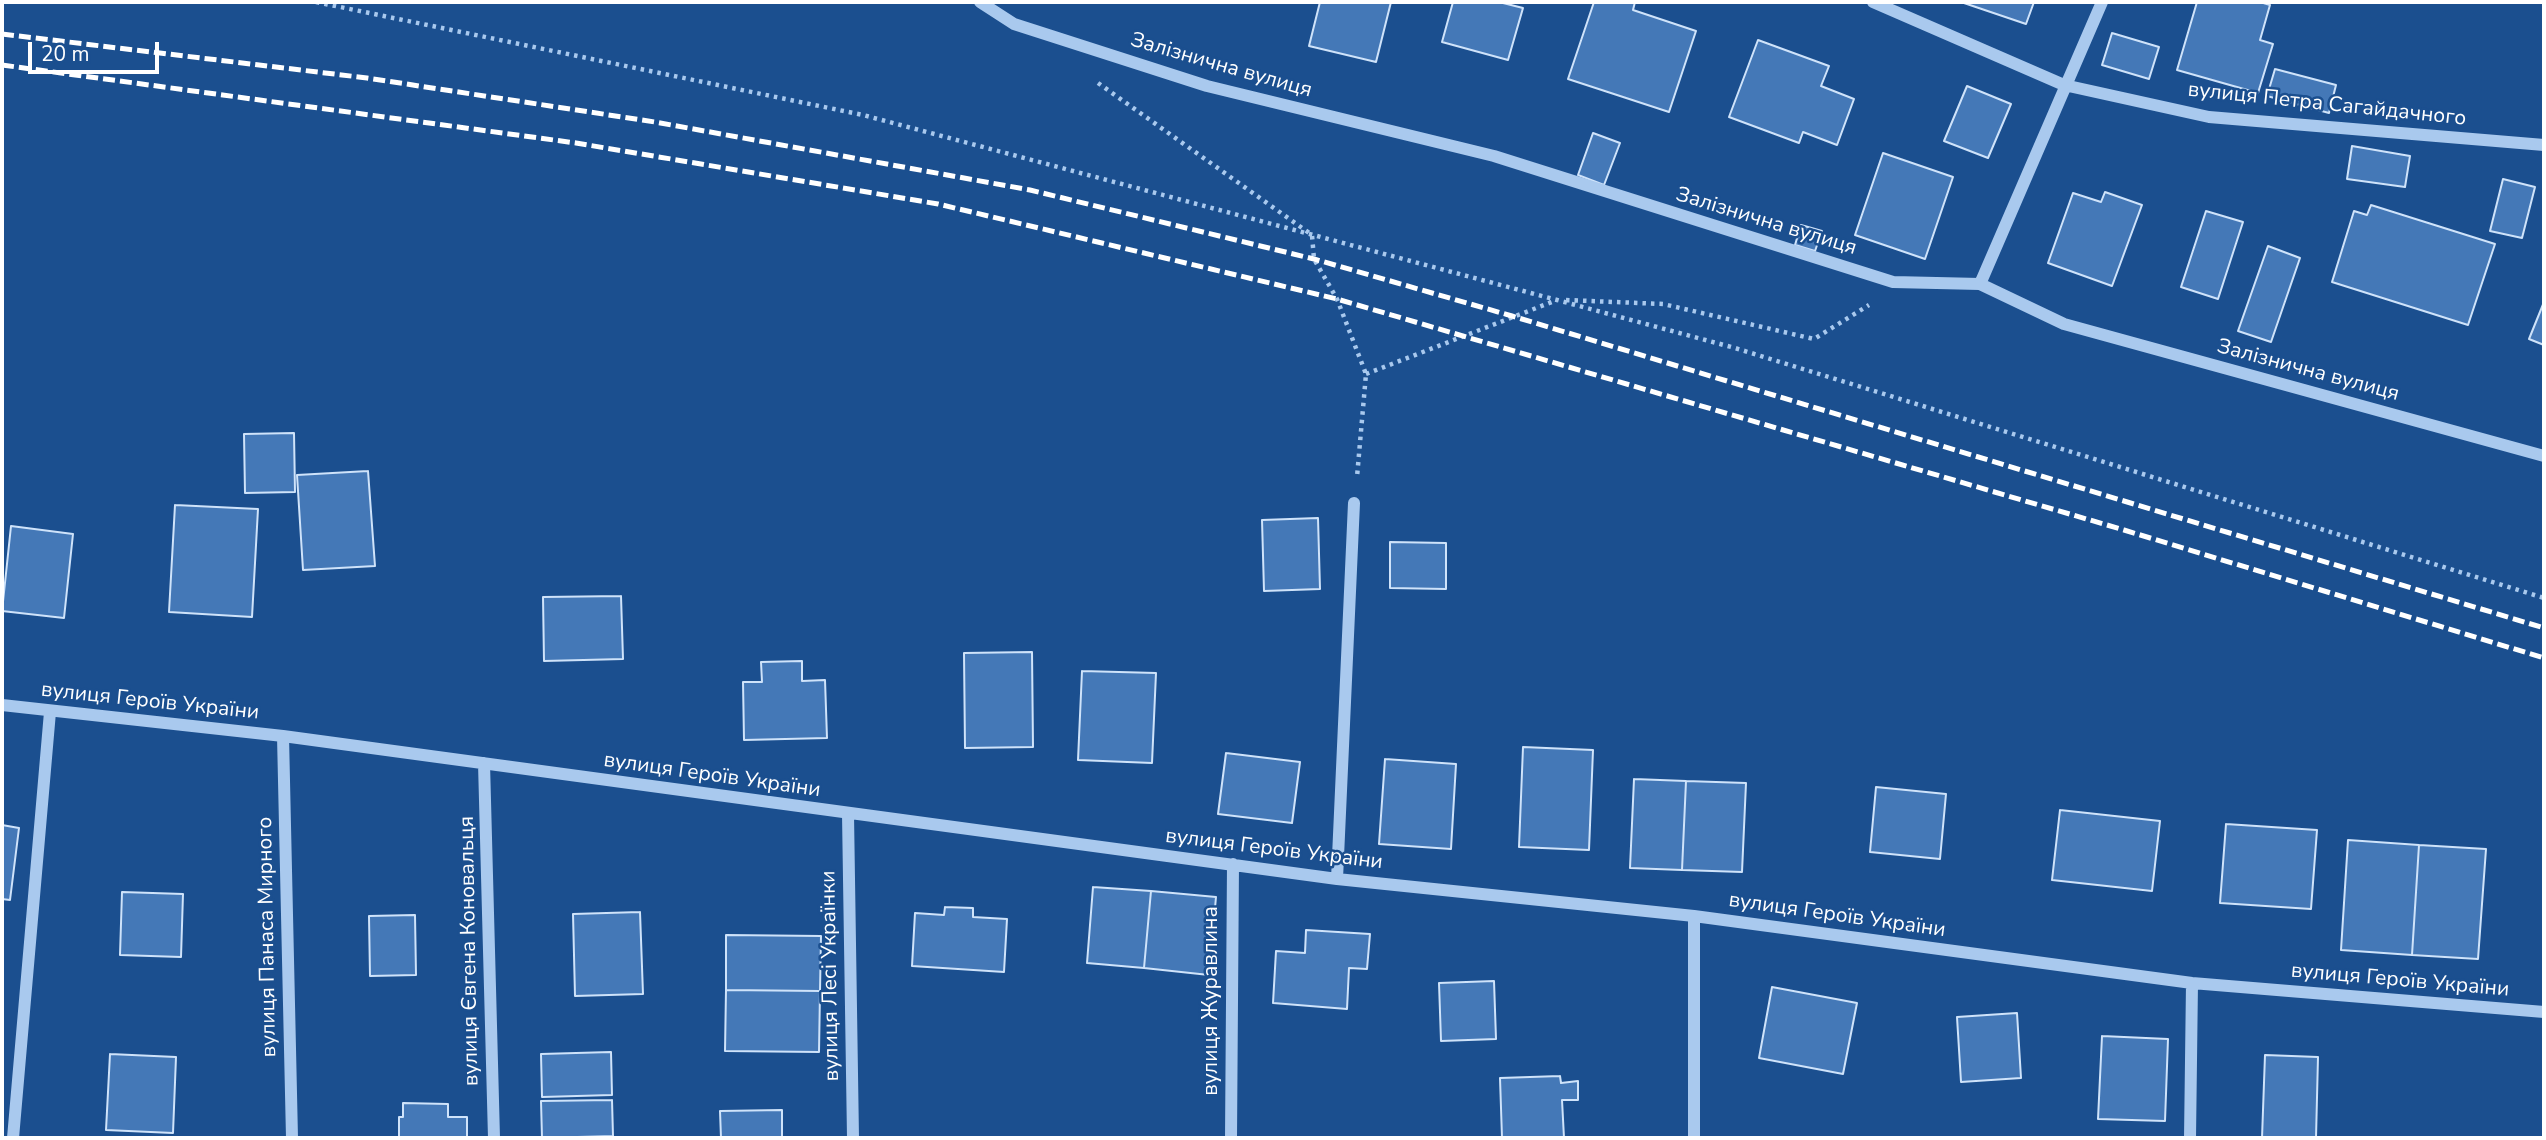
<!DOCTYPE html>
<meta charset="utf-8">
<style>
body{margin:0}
#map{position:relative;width:2546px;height:1140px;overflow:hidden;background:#1b4f8f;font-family:"Nunito Sans",sans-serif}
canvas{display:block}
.frame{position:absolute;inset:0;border:4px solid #fff;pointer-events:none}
.scale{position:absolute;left:28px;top:42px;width:131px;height:32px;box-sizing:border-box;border:4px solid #fff;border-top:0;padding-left:9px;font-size:21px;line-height:24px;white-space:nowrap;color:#fff;-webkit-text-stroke:5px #1b4f8f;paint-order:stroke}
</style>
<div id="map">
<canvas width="2546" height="1140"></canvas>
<div class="frame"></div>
<div class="scale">20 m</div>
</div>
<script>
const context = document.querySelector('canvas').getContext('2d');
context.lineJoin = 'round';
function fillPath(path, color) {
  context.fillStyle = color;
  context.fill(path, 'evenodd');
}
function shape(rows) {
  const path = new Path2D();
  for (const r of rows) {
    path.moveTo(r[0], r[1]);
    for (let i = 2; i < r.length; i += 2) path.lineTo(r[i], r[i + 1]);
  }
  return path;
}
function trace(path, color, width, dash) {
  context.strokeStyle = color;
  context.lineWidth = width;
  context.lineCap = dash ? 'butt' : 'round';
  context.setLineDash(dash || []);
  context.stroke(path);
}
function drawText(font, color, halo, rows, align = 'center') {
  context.font = font + ' "Nunito Sans",sans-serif';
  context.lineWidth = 5;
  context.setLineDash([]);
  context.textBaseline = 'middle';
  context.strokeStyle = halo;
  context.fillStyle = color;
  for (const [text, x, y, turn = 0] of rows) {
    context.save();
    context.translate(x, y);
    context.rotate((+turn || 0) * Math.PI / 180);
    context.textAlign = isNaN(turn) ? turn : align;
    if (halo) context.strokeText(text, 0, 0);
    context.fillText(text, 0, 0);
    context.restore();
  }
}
const building = shape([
 [1320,2,1391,2,1376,62,1309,46,1320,2],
 [1453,2,1499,2,1523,8,1508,60,1442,42,1453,2],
 [1594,2,1635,2,1633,10,1696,31,1669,112,1568,79,1594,2],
 [1961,2,2034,2,2026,24,1961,2],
 [2197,2,2260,2,2270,5,2260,40,2273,44,2258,93,2177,70,2197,2],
 [2112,33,2159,47,2149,79,2102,65,2112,33],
 [1758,40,1829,66,1821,86,1854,99,1837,145,1803,132,1799,143,1729,117,1758,40],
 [2275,69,2336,85,2329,113,2267,96,2275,69],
 [1967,86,2011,104,1988,158,1944,141,1967,86],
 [1593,133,1620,143,1604,185,1578,175,1593,133],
 [2352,146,2410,156,2405,187,2347,179,2352,146],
 [1883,153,1953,177,1925,259,1855,235,1883,153],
 [2503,179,2535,187,2522,238,2490,231,2503,179],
 [2105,192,2142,205,2112,286,2048,263,2073,193,2101,202,2105,192],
 [2371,205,2495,244,2468,325,2332,282,2354,211,2367,215,2371,205],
 [2206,211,2243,222,2218,299,2181,287,2206,211],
 [1801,225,1822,231,1815,251,1795,245,1801,225],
 [2268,246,2300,258,2271,342,2238,331,2268,246],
 [2544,302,2544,345,2529,339,2544,302],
 [294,433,295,492,245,493,244,434,294,433],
 [368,471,375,566,303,570,297,475,368,471],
 [175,505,258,509,252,617,169,612,175,505],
 [1318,518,1320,589,1264,591,1262,520,1318,518],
 [11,526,73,534,64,618,2,611,11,526],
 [1390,542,1446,543,1446,589,1390,588,1390,542],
 [621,596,623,659,544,661,543,597,621,596],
 [1032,652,1033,747,965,748,964,653,1032,652],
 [802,661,802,681,825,680,827,738,744,740,743,682,762,682,761,662,802,661],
 [1082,671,1156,673,1152,763,1078,760,1082,671],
 [1523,747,1593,750,1589,850,1519,847,1523,747],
 [1226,753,1300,762,1292,823,1218,814,1226,753],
 [1385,759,1456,764,1451,849,1379,844,1385,759],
 [1634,779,1686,781,1682,870,1630,868,1634,779],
 [1686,781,1746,783,1742,872,1682,870,1686,781],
 [1876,787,1946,794,1940,859,1870,852,1876,787],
 [2060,810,2160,821,2152,891,2052,880,2060,810],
 [2226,824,2317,830,2311,909,2220,903,2226,824],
 [2,825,19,828,10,900,2,899,2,825],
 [2348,840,2419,845,2412,955,2341,950,2348,840],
 [2419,845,2486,849,2478,959,2412,955,2419,845],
 [1093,887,1151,891,1144,968,1087,963,1093,887],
 [1151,891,1216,897,1209,975,1144,968,1151,891],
 [122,892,183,894,181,957,120,955,122,892],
 [945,907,973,908,973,917,1007,919,1004,972,912,966,915,913,944,915,945,907],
 [640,912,643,994,575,996,573,914,640,912],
 [415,915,416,975,370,976,369,916,415,915],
 [1306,930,1370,934,1367,969,1349,968,1347,1009,1273,1003,1276,951,1305,953,1306,930],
 [726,935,821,936,820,991,726,990,726,935],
 [1494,981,1496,1039,1441,1041,1439,983,1494,981],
 [1772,987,1857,1003,1843,1074,1759,1058,1772,987],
 [726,990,820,991,819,1052,725,1051,726,990],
 [2017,1013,2021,1078,1961,1082,1957,1017,2017,1013],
 [2102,1036,2168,1039,2165,1121,2098,1119,2102,1036],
 [611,1052,612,1095,542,1097,541,1054,611,1052],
 [110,1054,176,1057,173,1133,106,1130,110,1054],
 [2265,1055,2318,1057,2316,1138,2262,1138,2265,1055],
 [1560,1076,1561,1083,1578,1081,1578,1100,1562,1100,1564,1138,1502,1138,1500,1078,1560,1076],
 [612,1100,613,1136,542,1138,541,1101,612,1100],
 [403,1103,448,1104,448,1117,467,1117,467,1138,399,1138,399,1117,403,1117,403,1103],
 [782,1110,782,1138,721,1138,720,1111,782,1110]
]);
fillPath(building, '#4478b7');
trace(building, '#cfe3fa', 2);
trace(shape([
 [316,2,863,115,1557,300,1735,348,2544,598],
 [1098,83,1312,235,1314,259,1337,299,1366,374,1357,477],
 [1566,300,1663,304,1814,339,1869,305],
 [1366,374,1557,300]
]), '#a9c9ee', 4.5, [3.5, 5]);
trace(shape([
 [980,2,1014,24,1207,86,1494,156,1893,282,1980,284,2064,324,2544,456],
 [1873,2,2064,85,2209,117,2544,145],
 [1980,284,2102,2],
 [2,705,283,736,1337,879,1694,916,2192,983,2544,1012],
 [283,736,292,1138],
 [484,763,494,1138],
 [848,814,853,1138],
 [1337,879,1354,503],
 [1694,916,1694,1138],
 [13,1138,50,712],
 [1231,1138,1233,864],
 [2190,1138,2192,983]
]), '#a9c9ee', 12);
trace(shape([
 [2,34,367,78,655,122,1030,190,1314,259,1512,316,2544,628],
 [2,65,576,143,938,204,1337,299,2124,530,2544,658]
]), '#fff', 5, [12, 5]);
drawText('21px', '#fff', '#1b4f8f', [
 ["Залізнична вулиця",1221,66,16],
 ["вулиця Петра Сагайдачного",2327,105,6],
 ["Залізнична вулиця",1766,222,17],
 ["Залізнична вулиця",2308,371,15],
 ["вулиця Героїв України",150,702,6],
 ["вулиця Героїв України",712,776,8],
 ["вулиця Героїв України",1274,850,7],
 ["вулиця Героїв України",1837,916,8],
 ["вулиця Панаса Мирного",268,937,-91],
 ["вулиця Євгена Коновальця",470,951,-91],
 ["вулиця Лесі Українки",831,976,-91],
 ["вулиця Героїв України",2400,981,5],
 ["вулиця Журавлина",1212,1001,-90]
]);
</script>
